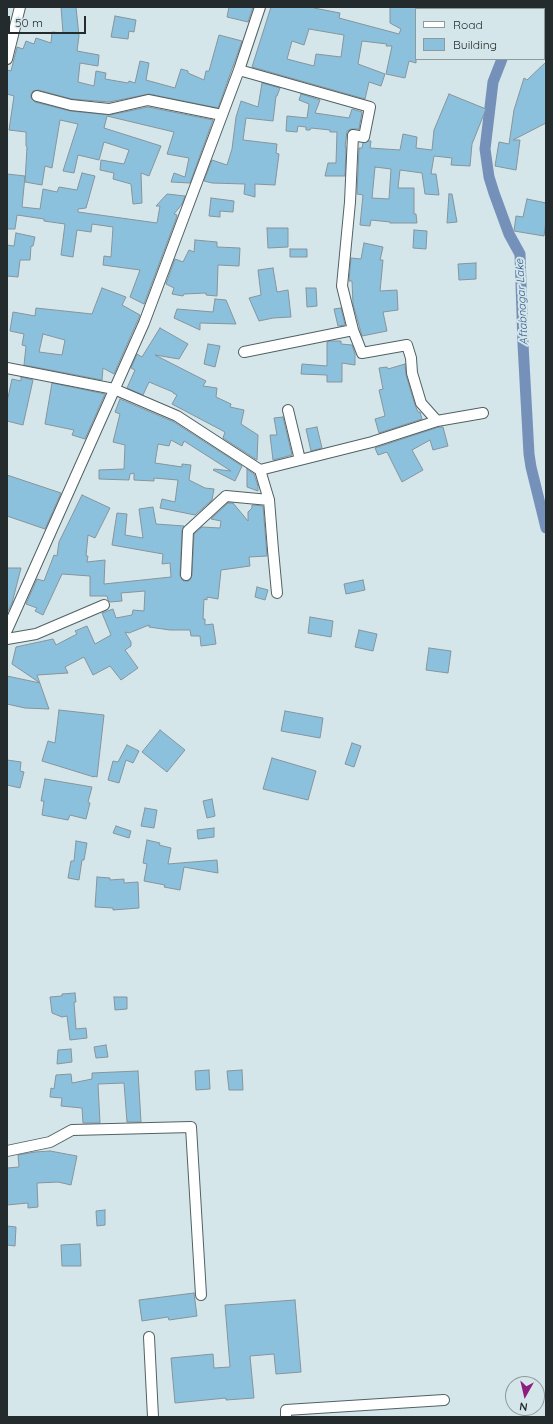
<!DOCTYPE html>
<style>
body{margin:0}
#map{position:relative;width:553px;height:1424px;overflow:hidden;background:#d4e6e9;font-family:Quicksand,sans-serif}
canvas{display:block}
.frame{position:absolute;inset:0;border:8px solid #242b2c;pointer-events:none}
.legend{position:absolute;left:415px;top:8px;width:130px;height:52px;box-sizing:border-box;background:#d4e6e9;border:1px solid #8e9b9d;margin:0;padding:5px 7px;list-style:none;font-size:12px;color:#242b2c}
.legend li{display:flex;align-items:center;gap:8px;height:20px}
.legend b{width:20px;border:1px solid #8e9b9d}
.north{position:absolute;left:505px;top:1376px;width:40px;height:40px;box-sizing:border-box;background:#d4e6e9;border:1px solid #8e9b9d;border-radius:50%;rotate:188deg;font-size:11px;font-weight:700;line-height:16px;text-align:center;color:#242b2c}
.north::after{content:'';display:block;margin:auto;width:14px;height:18px;background:#8d1e80;clip-path:polygon(50% 0,100% 100%,50% 72%,0 100%)}
.scale{position:absolute;left:8px;top:16px;width:78px;height:18px;box-sizing:border-box;border:2px solid #242b2c;border-top:0;padding-left:5px;font-size:12px;line-height:14px;white-space:nowrap;color:#242b2c;-webkit-text-stroke:3px #d4e6e9;paint-order:stroke}
</style>
<div id="map">
<canvas width="553" height="1424"></canvas>
<div class="frame"></div>
<ul class="legend">
<li><b style="height:5px;background:#fff"></b>Road</li>
<li><b style="height:11px;background:#8cc1de"></b>Building</li>
</ul>
<div class="north">N</div>
<div class="scale">50 m</div>
</div>
<script>
const context = document.querySelector('canvas').getContext('2d');
context.lineJoin = 'round';
function shape(rows) {
  const path = new Path2D();
  for (const r of rows) {
    path.moveTo(r[0], r[1]);
    for (let i = 2; i < r.length; i += 2) path.lineTo(r[i], r[i + 1]);
  }
  return path;
}
function trace(path, color, width, dash) {
  context.strokeStyle = color;
  context.lineWidth = width;
  context.lineCap = dash ? 'butt' : 'round';
  context.setLineDash(dash || []);
  context.stroke(path);
}
function fillPath(path, color) {
  context.fillStyle = color;
  context.fill(path, 'evenodd');
}
function drawText(font, color, halo, rows, align = 'center') {
  context.font = font + ' Quicksand,sans-serif';
  context.lineWidth = 4;
  context.setLineDash([]);
  context.textBaseline = 'middle';
  context.strokeStyle = halo;
  context.fillStyle = color;
  for (const [text, x, y, turn = 0] of rows) {
    context.save();
    context.translate(x, y);
    context.rotate((+turn || 0) * Math.PI / 180);
    context.textAlign = isNaN(turn) ? turn : align;
    if (halo) context.strokeText(text, 0, 0);
    context.fillText(text, 0, 0);
    context.restore();
  }
}
trace(shape([
 [537,9,540,7],
 [502,59,493,82,485,149,489,177,494,193,509,234,520,254,523,344,529,454,531,467,546,528]
]), '#7591ba', 11);
const building = shape([
 [61,7,76,7,79,36,77,51,99,55,98,66,80,63,78,82,94,86,96,71,106,73,105,79,128,83,129,81,135,83,140,61,149,63,146,80,175,88,181,69,188,71,188,73,204,80,206,71,209,71,219,35,242,41,218,108,149,94,109,102,72,99,38,90,33,91,31,94,31,98,35,102,70,111,110,115,148,107,213,120,190,183,171,182,174,173,185,177,189,158,167,154,174,132,107,116,104,128,161,146,149,176,141,173,142,203,133,204,131,184,113,179,114,173,100,170,101,160,124,164,129,150,104,142,99,160,78,155,74,173,63,171,78,124,60,120,52,168,45,166,42,185,25,182,27,147,26,146,26,132,9,130,14,96,7,94,7,70,11,71,17,47,23,49,26,41,34,44,36,38,51,43,52,32,63,33,61,7],
 [229,7,253,7,248,22,227,17,229,7],
 [271,7,315,7,314,8,340,13,339,18,399,34,401,29,390,23,390,7,416,7,416,63,409,61,405,78,386,74,392,46,386,46,387,44,362,41,358,64,385,74,381,86,369,82,365,99,252,67,271,7],
 [309,29,344,35,341,57,316,54,314,66,287,59,292,41,304,45,309,29],
 [115,16,136,20,134,32,129,31,128,39,111,37,115,16],
 [546,62,546,123,513,140,520,140,516,170,495,166,499,142,509,144,514,110,524,78,527,80,546,62],
 [262,83,280,88,277,96,276,96,273,121,246,118,243,140,277,144,276,153,279,154,275,185,255,184,255,197,244,194,245,184,212,183,204,181,212,160,227,165,232,149,236,117,241,101,258,107,262,83],
 [301,94,320,100,315,113,349,118,352,109,362,112,359,129,351,129,347,131,345,147,346,147,345,176,325,176,328,163,336,163,337,132,330,132,330,130,311,128,310,130,306,130,306,127,298,126,297,132,286,131,287,116,307,118,309,104,299,100,301,94],
 [449,94,486,109,472,144,470,166,451,165,452,158,434,156,431,174,436,174,439,195,425,194,422,173,400,170,398,188,414,188,414,214,416,214,417,223,390,223,390,222,371,220,370,226,360,225,363,195,357,194,359,148,362,148,363,143,369,141,371,141,370,148,400,150,403,134,417,137,416,148,432,150,434,130,449,94],
 [375,167,391,169,389,199,372,198,375,167],
 [82,173,95,176,86,208,78,209,78,212,157,223,160,206,156,206,167,194,185,196,182,204,174,214,177,215,176,219,144,304,130,297,140,270,103,265,104,256,111,257,113,227,92,224,91,232,77,230,73,257,61,255,65,224,44,221,44,219,17,215,15,229,7,229,7,174,25,176,22,207,40,209,43,189,57,192,59,187,77,190,82,173],
 [449,194,452,194,457,222,447,223,449,194],
 [211,198,234,201,233,212,220,211,220,217,209,216,211,198],
 [527,199,546,203,546,221,544,236,514,231,516,216,523,217,527,199],
 [267,228,288,228,288,247,268,248,267,228],
 [414,230,427,231,426,249,413,248,414,230],
 [16,233,35,237,33,246,31,246,30,260,20,260,18,277,7,276,7,245,14,246,16,233],
 [195,240,217,242,217,247,240,248,239,266,218,265,217,296,206,295,206,293,184,294,183,296,172,294,174,288,166,284,175,259,183,262,189,250,194,252,195,240],
 [364,243,383,247,380,260,383,260,380,291,397,290,398,310,383,312,387,331,362,336,353,304,352,281,349,281,351,258,361,259,364,243],
 [290,249,307,249,307,257,290,257,290,249],
 [476,263,476,279,459,280,458,264,476,263],
 [273,268,277,292,288,290,291,317,273,318,259,321,249,298,261,295,258,270,273,268],
 [102,288,126,297,122,305,140,315,114,374,103,368,102,380,24,365,26,346,22,345,24,334,10,331,13,312,35,316,36,308,92,314,102,288],
 [43,334,65,340,62,355,39,352,43,334],
 [306,288,316,288,317,306,307,307,306,288],
 [215,299,226,300,236,324,200,323,200,330,174,318,177,309,213,312,215,299],
 [341,308,345,325,338,326,334,309,341,308],
 [160,328,188,344,179,359,155,355,206,381,203,386,217,388,216,397,231,404,230,407,244,410,241,424,258,435,257,460,223,438,225,432,172,404,177,395,173,393,173,392,149,382,143,395,127,388,135,370,131,368,137,354,142,357,160,328],
 [329,341,341,341,341,344,352,345,355,354,355,365,342,363,342,382,327,382,327,375,301,374,302,364,327,366,327,342,329,341],
 [208,344,220,346,215,367,204,364,208,344],
 [405,364,406,375,415,405,418,412,420,412,422,419,379,433,375,419,385,416,379,390,383,389,379,368,387,367,388,369,405,364],
 [21,377,33,380,23,425,7,421,7,402,12,379,21,381,21,377],
 [52,383,105,394,85,439,72,435,74,430,45,424,52,383],
 [120,399,174,422,242,466,235,481,213,470,214,469,231,471,184,441,182,446,171,440,169,446,158,444,155,463,182,467,182,464,191,465,189,480,205,488,214,489,212,500,195,515,160,508,162,499,175,502,178,480,154,478,154,481,134,480,134,473,130,474,129,480,99,479,99,470,124,469,125,445,113,442,120,414,115,412,120,399],
 [283,417,292,455,273,460,270,435,277,435,274,418,283,417],
 [317,427,322,448,311,451,306,429,317,427],
 [439,427,443,427,448,446,433,450,430,440,412,450,423,470,402,482,387,452,378,455,375,448,439,427],
 [247,469,254,474,258,486,258,491,247,487,247,469],
 [7,475,61,493,45,529,7,516,7,475],
 [82,495,110,508,95,538,88,535,86,556,88,556,87,562,105,560,104,584,171,577,170,563,162,564,163,554,112,545,117,513,127,514,125,535,143,538,139,509,153,507,156,524,184,526,182,531,180,575,183,581,189,581,192,576,194,534,202,527,220,528,221,521,211,519,228,503,233,503,248,521,248,512,252,508,252,505,263,506,267,556,249,557,250,566,221,570,218,599,207,597,207,600,204,599,203,619,205,619,205,625,213,624,216,644,201,646,200,636,191,636,190,630,170,630,149,627,149,625,129,633,125,632,131,642,131,646,125,650,138,668,121,680,110,666,93,675,84,657,65,667,68,673,37,675,49,709,25,708,7,704,7,676,40,683,12,664,16,647,53,639,56,645,77,634,75,631,87,626,95,644,111,635,102,613,113,609,116,618,132,615,133,610,144,611,145,591,121,593,122,601,110,602,108,600,107,596,90,596,90,576,62,574,43,615,35,611,37,608,26,604,37,579,44,581,54,555,57,556,59,542,82,495],
 [7,568,21,568,12,603,8,611,7,611,7,568],
 [363,580,365,590,346,594,344,584,363,580],
 [257,587,268,590,265,600,255,597,257,587],
 [310,617,333,621,331,637,308,633,310,617],
 [359,630,377,634,373,651,355,647,359,630],
 [429,648,451,651,448,673,426,670,429,648],
 [59,710,104,715,97,777,94,776,94,777,42,761,48,741,55,743,59,710],
 [285,711,323,718,320,738,281,731,285,711],
 [160,730,185,750,167,772,142,752,160,730],
 [352,743,361,746,354,767,345,764,352,743],
 [127,745,139,751,133,763,126,760,119,783,108,780,113,761,118,762,127,745],
 [272,758,316,771,308,800,263,789,272,758],
 [7,760,21,762,20,771,24,772,20,788,7,785,7,760],
 [45,779,92,787,88,802,90,803,86,819,70,815,68,820,42,815,44,801,41,801,45,779],
 [212,799,215,816,207,818,203,801,212,799],
 [145,808,157,810,154,828,141,826,145,808],
 [116,826,131,831,129,838,113,833,116,826],
 [214,828,214,837,198,839,197,830,214,828],
 [147,840,160,843,159,845,171,848,168,864,217,860,218,873,184,867,180,890,164,887,165,885,144,881,147,864,143,863,147,840],
 [76,841,87,843,84,860,82,860,79,880,68,878,71,861,74,861,76,841],
 [97,877,110,878,110,880,124,879,124,883,138,882,139,908,113,910,113,908,95,907,97,877],
 [75,993,76,1002,74,1002,76,1029,86,1028,87,1038,70,1040,67,1016,62,1017,52,1013,50,997,62,996,62,994,75,993],
 [114,997,127,997,127,1009,115,1010,114,997],
 [106,1045,108,1057,96,1058,94,1047,106,1045],
 [71,1049,72,1062,57,1064,58,1050,71,1049],
 [209,1070,210,1089,196,1090,195,1071,209,1070],
 [242,1070,243,1090,229,1090,227,1071,242,1070],
 [138,1071,141,1122,127,1122,124,1083,98,1084,100,1123,83,1123,82,1108,61,1106,62,1098,50,1097,51,1088,54,1089,56,1075,71,1074,72,1083,92,1079,92,1073,138,1071],
 [50,1151,77,1156,71,1185,58,1182,37,1183,38,1207,28,1208,28,1203,7,1205,7,1168,19,1167,18,1155,35,1152,50,1151],
 [105,1210,105,1225,97,1226,96,1211,105,1210],
 [7,1226,16,1227,15,1246,7,1245,7,1226],
 [80,1244,81,1266,62,1266,61,1245,80,1244],
 [194,1293,197,1316,169,1320,168,1317,142,1321,139,1300,194,1293],
 [295,1300,301,1372,276,1374,274,1354,250,1356,254,1398,226,1400,226,1398,175,1403,171,1358,213,1354,214,1368,230,1367,225,1305,295,1300]
]);
fillPath(building, '#8cc1de');
trace(building, '#86949c', 1);
const minor = shape([
 [7,59,20,7],
 [239,70,370,107,364,137,353,135,350,202,342,286,353,330,362,353,407,345,411,358,412,373,421,403,437,421],
 [37,96,71,105,109,109,148,100,222,115],
 [244,352,353,330],
 [7,368,114,389,177,416,260,470,269,500,273,550,277,593],
 [288,410,300,460],
 [260,470,372,442,437,421,483,413],
 [186,575,188,531,226,496,269,500],
 [7,630,144,323,239,70,260,7],
 [7,639,36,634,104,605],
 [7,1151,50,1142,72,1130,191,1127,201,1295],
 [149,1337,153,1417],
 [286,1417,286,1410,444,1400]
]);
trace(minor, '#516164', 12);
trace(minor, '#fff', 10);
drawText('italic 11px', '#32578e', '#d4e6e9', [
 ["Aftabnagar Lake",522,302,-93]
]);
</script>
